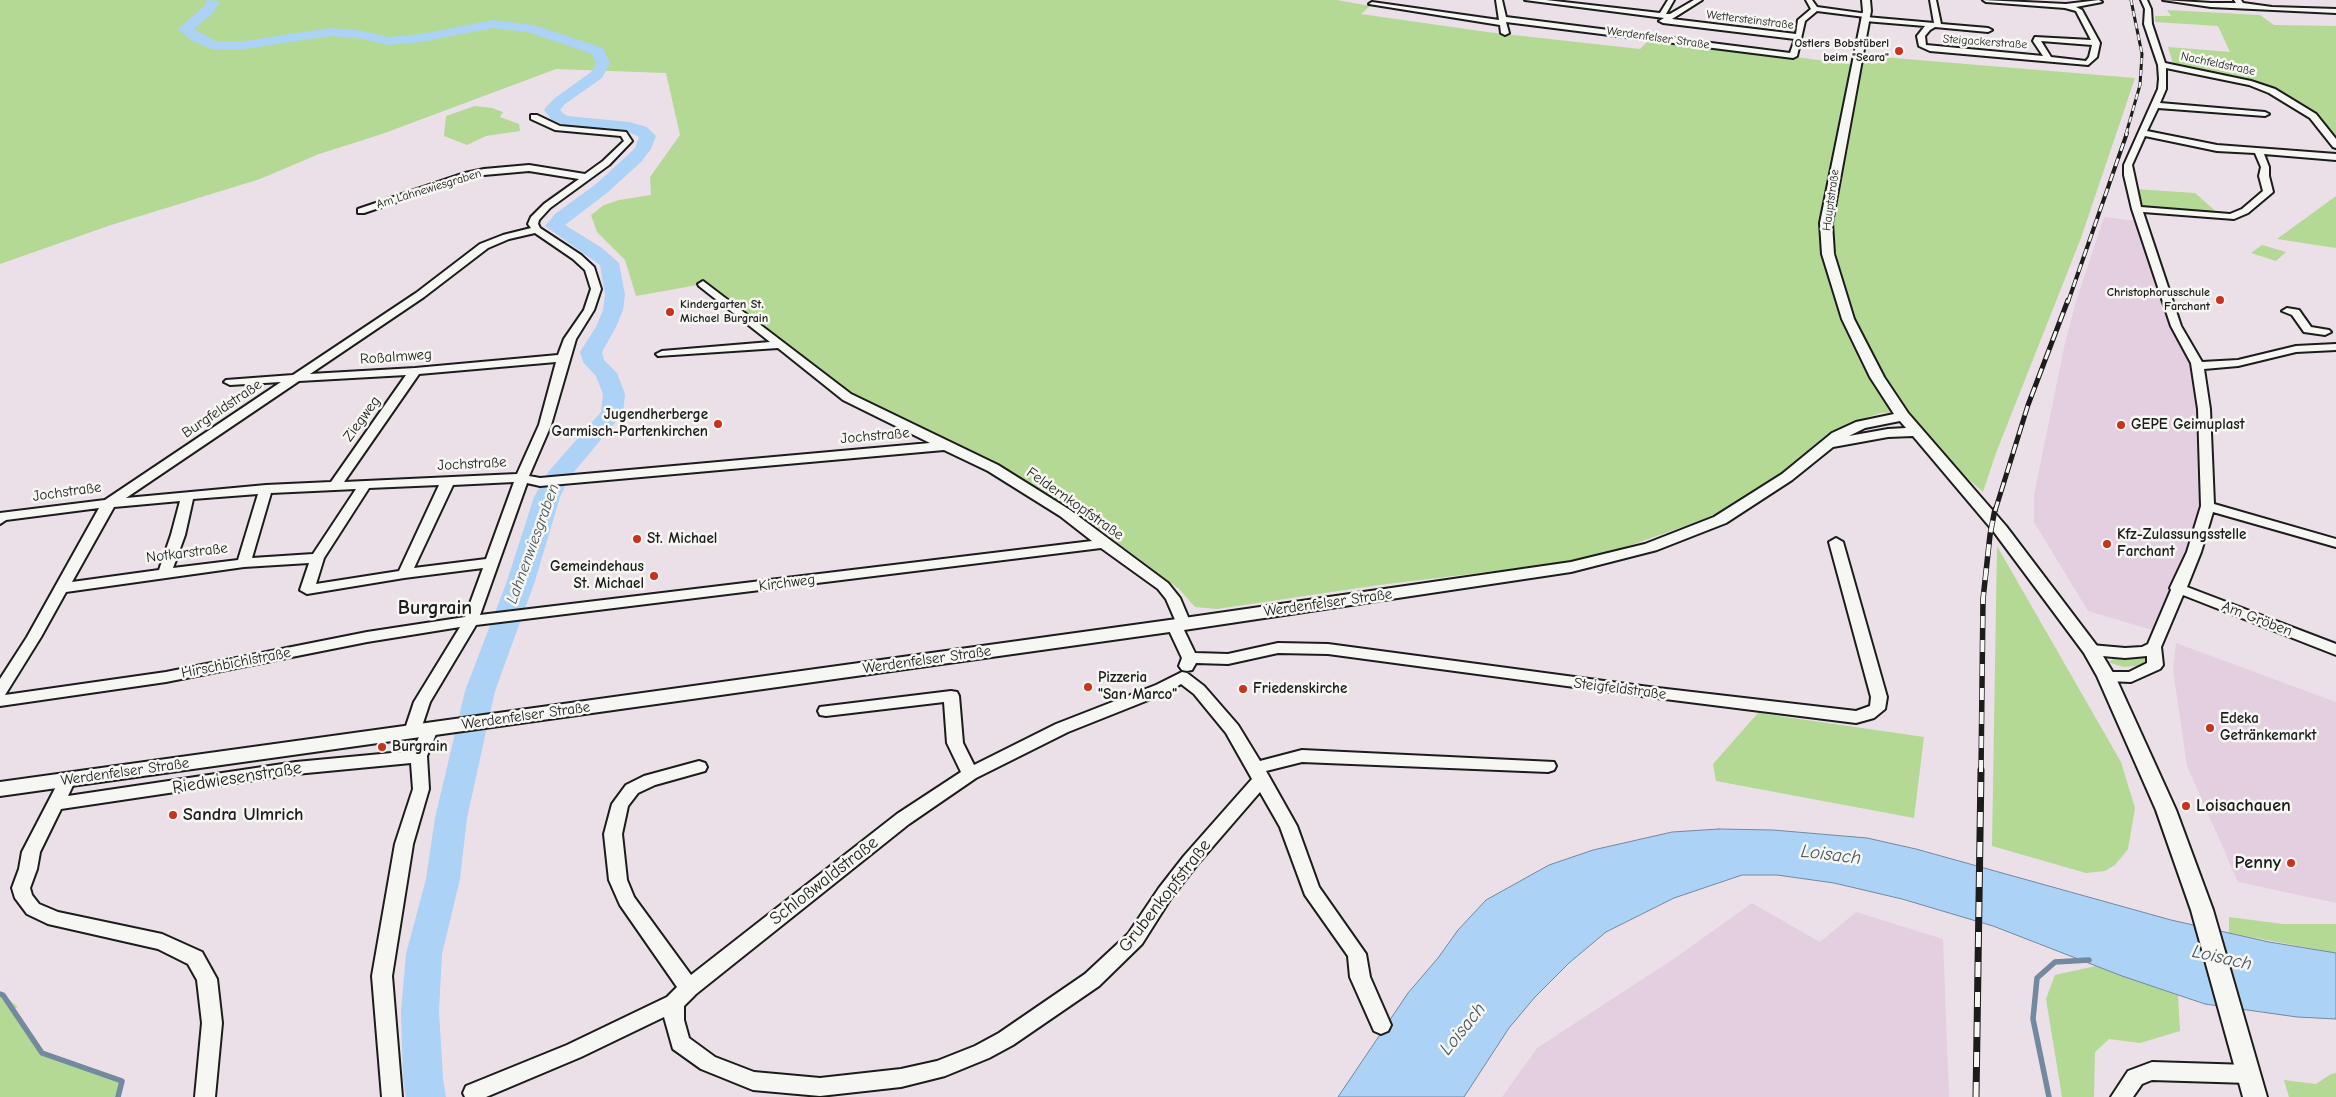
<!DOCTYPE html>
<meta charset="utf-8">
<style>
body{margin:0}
canvas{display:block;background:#ebdfe8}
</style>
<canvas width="2336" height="1097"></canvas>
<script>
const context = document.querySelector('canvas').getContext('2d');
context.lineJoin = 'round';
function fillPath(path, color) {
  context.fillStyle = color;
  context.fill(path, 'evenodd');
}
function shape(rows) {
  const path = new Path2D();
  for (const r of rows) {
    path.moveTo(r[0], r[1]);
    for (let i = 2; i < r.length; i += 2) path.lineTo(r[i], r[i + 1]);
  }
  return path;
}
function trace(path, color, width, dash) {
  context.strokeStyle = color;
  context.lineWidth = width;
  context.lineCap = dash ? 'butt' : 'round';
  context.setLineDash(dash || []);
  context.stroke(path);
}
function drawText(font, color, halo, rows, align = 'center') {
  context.font = font + ' "Comic Neue",sans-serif';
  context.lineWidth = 5;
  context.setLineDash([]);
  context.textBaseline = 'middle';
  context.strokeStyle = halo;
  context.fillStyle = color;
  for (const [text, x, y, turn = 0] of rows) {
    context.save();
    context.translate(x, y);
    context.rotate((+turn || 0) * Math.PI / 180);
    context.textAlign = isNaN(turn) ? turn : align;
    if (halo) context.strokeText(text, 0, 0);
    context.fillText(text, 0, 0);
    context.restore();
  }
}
fillPath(shape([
 [2104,217,2145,222,2178,326,2202,368,2213,472,2165,634,2088,611,2034,522,2034,495,2065,343,2076,301],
 [2176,643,2336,702,2336,903,2238,882,2187,766,2173,670],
 [1752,903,1820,942,1856,912,1943,939,1949,1097,1502,1097,1537,1048,1675,958]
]), '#e4cfe1');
fillPath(shape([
 [0,0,1337,0,1370,6,1361,14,1487,32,1640,49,1651,38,1856,65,1858,55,2135,78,2081,238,1996,453,1983,492,1959,471,1909,411,1881,413,1856,421,1827,434,1779,475,1730,507,1702,520,1623,548,1562,563,1379,585,1217,609,1195,607,1179,589,1101,530,1022,478,854,395,760,324,739,313,703,284,636,296,625,260,597,232,591,215,604,205,619,200,651,195,650,177,680,135,666,73,556,69,382,134,319,154,260,179,111,225,0,264],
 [2167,10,2260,15,2274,25,2336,26,2336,141,2316,116,2254,83,2174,67,2168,47,2230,52,2218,26,2155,22,2155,16,2171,16],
 [475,106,492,108,503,112,500,117,519,124,520,131,486,136,467,145,444,136,446,116],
 [2135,189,2195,193,2221,216,2143,209],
 [2336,196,2336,248,2277,239],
 [2262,245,2286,252,2276,261,2251,253],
 [1997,546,2121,762,2135,808,2128,849,2115,865,2105,871,2086,873,1992,846],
 [2145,656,2145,662,2138,666,2123,667,2108,662,2117,657],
 [1758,713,1924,737,1914,818,1716,781,1713,764],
 [2229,917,2283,924,2336,924,2336,953,2229,933],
 [2096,966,2178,995,2180,1031,2140,1043,2109,1039,2095,1052,2094,1097,2062,1097,2046,999,2055,975],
 [0,993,18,1007,12,1009,42,1054,121,1082,117,1097,0,1097],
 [2336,1073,2336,1097,2289,1097,2284,1080,2316,1084,2331,1074]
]), '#b4d994');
const water = shape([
 [1719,829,1773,830,1867,838,1916,849,2171,920,2269,942,2336,953,2336,1019,2297,1017,2205,1004,2122,976,1993,926,1902,899,1834,883,1777,875,1742,875,1674,898,1606,932,1569,963,1535,997,1509,1028,1464,1097,1338,1097,1408,993,1438,958,1458,930,1486,900,1549,865,1593,850,1672,832,1719,829]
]);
fillPath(water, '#acd2f5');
trace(water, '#72899e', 1);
trace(shape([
 [0,994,3,995,42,1053,122,1081,118,1097],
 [2049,1097,2033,1019,2037,978,2055,962,2089,960]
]), '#72899e', 5.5);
fillPath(shape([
 [206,0,221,1,212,14,194,29,215,41,238,42,330,28,358,30,388,37,422,34,493,20,534,25,603,48,610,63,602,78,565,104,560,110,563,113,567,116,629,122,647,127,656,136,651,149,641,162,608,192,565,225,602,248,619,263,625,295,623,310,616,327,602,352,604,360,617,373,625,394,623,413,569,478,560,497,535,581,495,691,467,818,460,879,442,954,439,1011,443,1079,446,1097,406,1097,403,1079,401,1011,406,954,426,879,435,818,465,691,507,581,534,497,549,471,601,412,603,394,596,376,583,362,580,352,596,327,603,310,605,295,600,265,545,226,555,214,596,184,629,154,635,148,639,137,629,132,563,125,551,119,544,110,546,107,555,98,591,72,596,63,592,54,527,32,493,28,422,42,388,45,358,38,330,36,238,50,212,49,192,41,178,29,202,8,207,2,206,0]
]), '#acd2f5');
const minor = shape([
 [1496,0,1502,0,1506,17,1790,53,1795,39,1663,23,1659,21,1664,18,1525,0,1546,0,1660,13,1668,0,1674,0,1666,14,1670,14,1694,0,1702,0,1672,19,1796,34,1798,20,1811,9,1806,0,1812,0,1817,7,1868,14,1869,15,1866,17,1934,23,1930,0,1936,0,1941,24,1988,28,1992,30,1988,32,1935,27,1930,30,1925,36,1926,45,2043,56,2033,41,2035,37,2091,40,2076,11,2065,8,1986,2,1983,0,2066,4,2099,0,2102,2,2076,7,2082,10,2100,43,2097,57,2088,65,1930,51,1919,46,1917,36,1925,26,1865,21,1861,19,1865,17,1817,11,1805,21,1797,56,1793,58,1506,22,1509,33,1505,35,1501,33,1500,25,1369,4,1372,2,1499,20,1496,0],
 [2041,41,2092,45,2089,57,2086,61,2051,57,2041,41],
 [2141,0,2147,0,2151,9,2152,24,2165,63,2251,81,2275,89,2316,114,2336,139,2336,148,2333,147,2310,118,2269,93,2249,85,2166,68,2166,89,2160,103,2265,112,2269,114,2265,116,2158,108,2147,131,2217,145,2336,154,2336,160,2264,154,2269,167,2269,176,2273,192,2248,213,2234,219,2143,212,2181,326,2202,362,2238,360,2296,346,2336,344,2336,350,2296,352,2238,366,2204,369,2210,409,2214,504,2336,539,2336,547,2213,512,2201,552,2187,587,2336,644,2336,655,2183,595,2161,647,2163,665,2160,669,2131,682,2106,681,2101,680,2098,676,2101,672,2129,672,2147,663,2147,656,2125,658,2091,655,2086,653,2083,650,2086,647,2091,645,2125,648,2142,647,2148,644,2171,590,2170,588,2187,552,2201,506,2198,409,2191,363,2171,326,2132,209,2124,175,2124,165,2158,89,2159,79,2158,65,2144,24,2145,9,2141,0],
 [2145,136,2217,151,2255,153,2261,167,2259,176,2263,191,2242,209,2230,214,2141,207,2132,165,2145,136],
 [2163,0,2211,3,2236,3,2234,0,2241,0,2243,3,2272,7,2336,9,2336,13,2211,7,2163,0],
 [531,115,537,115,560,126,626,132,632,141,609,165,550,208,539,220,538,224,540,228,581,255,594,267,601,289,594,310,576,339,551,425,529,476,540,478,930,443,843,400,778,348,658,356,656,354,662,351,770,342,699,286,698,284,703,281,851,394,998,465,1070,510,1168,583,1180,598,1191,624,1189,627,1183,628,1195,653,1228,654,1278,643,1328,644,1649,687,1856,711,1870,706,1871,697,1829,542,1836,538,1843,542,1887,697,1885,709,1874,718,1856,723,1649,697,1328,654,1278,653,1228,664,1196,663,1192,670,1187,671,1182,670,1179,666,1182,658,1167,626,1169,623,1176,622,1166,599,1158,589,1101,548,476,625,430,702,420,732,418,736,412,738,406,736,404,732,414,702,460,627,367,642,166,682,0,706,0,679,27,637,99,508,6,520,0,524,0,513,105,500,281,382,230,385,224,382,226,380,293,375,416,293,480,244,503,235,531,228,528,224,531,217,544,204,579,179,529,171,484,175,470,177,364,213,358,213,358,209,465,173,484,169,529,165,585,174,603,161,624,141,621,136,555,130,531,119,531,115],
 [535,233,573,259,585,270,591,289,584,310,564,339,558,355,415,368,310,374,424,297,488,248,509,239,535,233],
 [556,362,539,425,517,474,344,482,419,374,556,362],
 [406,375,331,482,266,485,126,498,299,381,406,375],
 [944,450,988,471,1060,516,1092,541,480,615,527,483,540,486,944,450],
 [514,482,486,559,414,568,453,485,514,482],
 [439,485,399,571,316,584,324,558,369,488,439,485],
 [356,489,313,554,252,558,271,493,356,489],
 [258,494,238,560,173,568,185,535,193,499,258,494],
 [180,501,171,535,159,570,72,582,114,507,180,501],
 [309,563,300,590,307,594,404,578,483,568,465,617,367,632,166,672,5,695,41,637,66,592,244,567,309,563],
 [2287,308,2299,310,2311,327,2329,330,2331,332,2325,335,2304,332,2292,315,2282,311,2287,308],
 [1182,672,1187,673,1204,686,1238,725,1260,761,1302,750,1554,762,1556,766,1554,770,1548,772,1302,762,1266,771,1297,826,1319,887,1366,954,1370,977,1391,1025,1388,1031,1381,1034,1374,1031,1350,977,1348,956,1305,895,1280,827,1260,792,1196,866,1171,898,1142,944,1099,986,1013,1045,989,1058,945,1076,901,1087,820,1096,753,1090,701,1069,673,1049,664,1017,581,1057,486,1097,465,1097,463,1093,466,1086,567,1045,667,997,677,987,620,905,609,880,604,834,612,804,626,785,644,776,699,761,705,763,707,767,705,771,655,785,638,793,628,806,622,834,627,880,634,897,691,975,897,814,961,772,947,743,944,702,826,716,820,715,818,711,820,707,951,691,957,692,959,696,963,743,974,765,1056,724,1156,685,1182,672],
 [1181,684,1194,694,1226,733,1252,779,1184,856,1159,888,1128,934,1085,974,999,1033,975,1046,937,1061,901,1069,820,1078,754,1072,715,1057,689,1038,684,1020,684,1006,696,994,909,824,976,778,1068,732,1166,693,1181,684],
 [430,723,436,725,438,729,427,756,429,789,413,844,392,976,402,1097,382,1097,372,976,395,844,413,789,411,763,296,774,61,809,40,852,37,869,30,888,32,895,39,904,58,912,162,934,202,952,217,979,222,1023,215,1097,195,1097,202,1023,197,980,188,964,158,949,48,924,27,914,15,898,12,888,19,869,22,852,61,777,67,775,73,777,75,781,68,796,296,762,413,751,424,725,430,723],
 [2152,1062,2249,1065,2256,1068,2259,1074,2256,1080,2249,1083,2152,1080,2142,1084,2133,1097,2111,1097,2128,1071,2152,1062]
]);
const tertiary = shape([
 [1862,0,1870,0,1871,11,1832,223,1834,254,1854,319,1884,377,1908,413,2006,526,2097,646,2115,676,2176,810,2213,910,2267,1097,2243,1097,2191,910,2156,810,2097,676,2084,653,1994,532,1913,436,1888,437,1833,447,1792,480,1726,523,1657,550,1571,572,1184,630,0,796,0,782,1184,618,1571,562,1645,544,1714,517,1782,474,1832,433,1856,422,1894,414,1870,377,1842,319,1822,254,1820,223,1863,11,1862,0],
 [1900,421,1906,428,1888,429,1849,436,1865,428,1900,421]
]);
trace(minor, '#1c1c1c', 4);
trace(tertiary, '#1c1c1c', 4);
fillPath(minor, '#f6f6f2');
fillPath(tertiary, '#f6f6f2');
const railFar4 = shape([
 [2126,134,2140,85,2142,54,2131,0]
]);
const railFar3 = shape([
 [2068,302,2127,133]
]);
const railFar2 = shape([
 [1995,511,2028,405,2068,300]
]);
const railFar1 = shape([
 [1981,772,1983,599,1990,535,1995,509]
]);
const rail = shape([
 [1976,1097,1981,770]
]);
trace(railFar4, '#1c1c1c', 3);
trace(railFar3, '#1c1c1c', 4);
trace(railFar2, '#1c1c1c', 5);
trace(railFar1, '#1c1c1c', 5.5);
trace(rail, '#1c1c1c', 7);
trace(railFar4, '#f6f6f2', 2, [6]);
trace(railFar3, '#f6f6f2', 2.5, [8]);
trace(railFar2, '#f6f6f2', 3, [10]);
trace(railFar1, '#f6f6f2', 4, [12]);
trace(rail, '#f6f6f2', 5, [15]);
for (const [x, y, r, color] of [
 [1899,51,5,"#c8321e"],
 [2220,300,5,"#c8321e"],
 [670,312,5,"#c8321e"],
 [718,424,5,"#c8321e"],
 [2121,425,5,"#c8321e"],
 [637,539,5,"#c8321e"],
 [2107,544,5,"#c8321e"],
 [654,576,5,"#c8321e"],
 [1088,687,5,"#c8321e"],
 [1243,689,5,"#c8321e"],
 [2210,728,5,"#c8321e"],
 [382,747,5,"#c8321e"],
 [2186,806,5,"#c8321e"],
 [173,815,5,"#c8321e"],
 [2291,863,5,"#c8321e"]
]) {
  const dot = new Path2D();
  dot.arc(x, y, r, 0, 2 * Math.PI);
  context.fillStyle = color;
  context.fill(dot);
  trace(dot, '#f6f6f2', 2);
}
drawText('12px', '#1c1c1c', '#f6f6f2', [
 ["Wettersteinstraße",1750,20,7],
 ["Werdenfelser Straße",1658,38,8],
 ["Steigackerstraße",1985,42,4],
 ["Nachfeldstraße",2218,64,12],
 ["Am Lahnewiesgraben",429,189,-17],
 ["Hauptstraße",1831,200,-82]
]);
drawText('bold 12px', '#1c1c1c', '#f6f6f2', [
 ["Ostlers Bobstüberl",1889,44],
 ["beim \"Seara\"",1889,58],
 ["Christophorusschule",2210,293],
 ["Farchant",2210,307],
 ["Kindergarten St.",680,305,"left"],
 ["Michael Burgrain",680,319,"left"]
], 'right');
drawText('15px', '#1c1c1c', '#f6f6f2', [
 ["Roßalmweg",396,357,-4],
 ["Burgfeldstraße",222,409,-34],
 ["Ziegweg",362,419,-54],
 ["Jochstraße",875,436,-5],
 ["Jochstraße",472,464,-3],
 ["Jochstraße",67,492,-8],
 ["Feldernkopfstraße",1075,504,35],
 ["Notkarstraße",187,553,-7],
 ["Kirchweg",787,583,-7],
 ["Werdenfelser Straße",1328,603,-8],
 ["Am Gröben",2257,619,21],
 ["Werdenfelser Straße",927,660,-8],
 ["Hirschbichlstraße",236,663,-11],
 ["Steigfeldstraße",1620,689,7],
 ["Werdenfelser Straße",526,716,-8],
 ["Werdenfelser Straße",125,772,-8]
]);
drawText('bold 15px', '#1c1c1c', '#f6f6f2', [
 ["Jugendherberge",708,415,"right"],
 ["Garmisch-Partenkirchen",708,432,"right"],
 ["GEPE Geimuplast",2131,425],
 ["Kfz-Zulassungsstelle",2117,535],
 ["Farchant",2117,552],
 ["St. Michael",647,539],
 ["Gemeindehaus",644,567,"right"],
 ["St. Michael",644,584,"right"],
 ["Pizzeria",1098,678],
 ["\"San Marco\"",1098,695],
 ["Friedenskirche",1253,689],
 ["Edeka",2220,719],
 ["Getränkemarkt",2220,736],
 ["Burgrain",392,747]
], 'left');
drawText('italic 16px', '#47535d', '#f6f6f2', [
 ["Lahnenwiesgraben",533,544,-70]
]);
drawText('18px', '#1c1c1c', '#f6f6f2', [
 ["Riedwiesenstraße",237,778,-9],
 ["Schloßwaldstraße",824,881,-38],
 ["Grubenkopfstraße",1165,896,-52]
]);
drawText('bold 18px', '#1c1c1c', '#f6f6f2', [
 ["Loisachauen",2196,806],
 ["Sandra Ulmrich",183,815],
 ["Penny",2281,863,"right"]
], 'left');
drawText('italic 19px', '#47535d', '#f6f6f2', [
 ["Loisach",1831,855,7],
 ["Loisach",2222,958,13],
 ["Loisach",1463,1029,-51]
]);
drawText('bold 20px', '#1c1c1c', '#f6f6f2', [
 ["Burgrain",435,608]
]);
</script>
